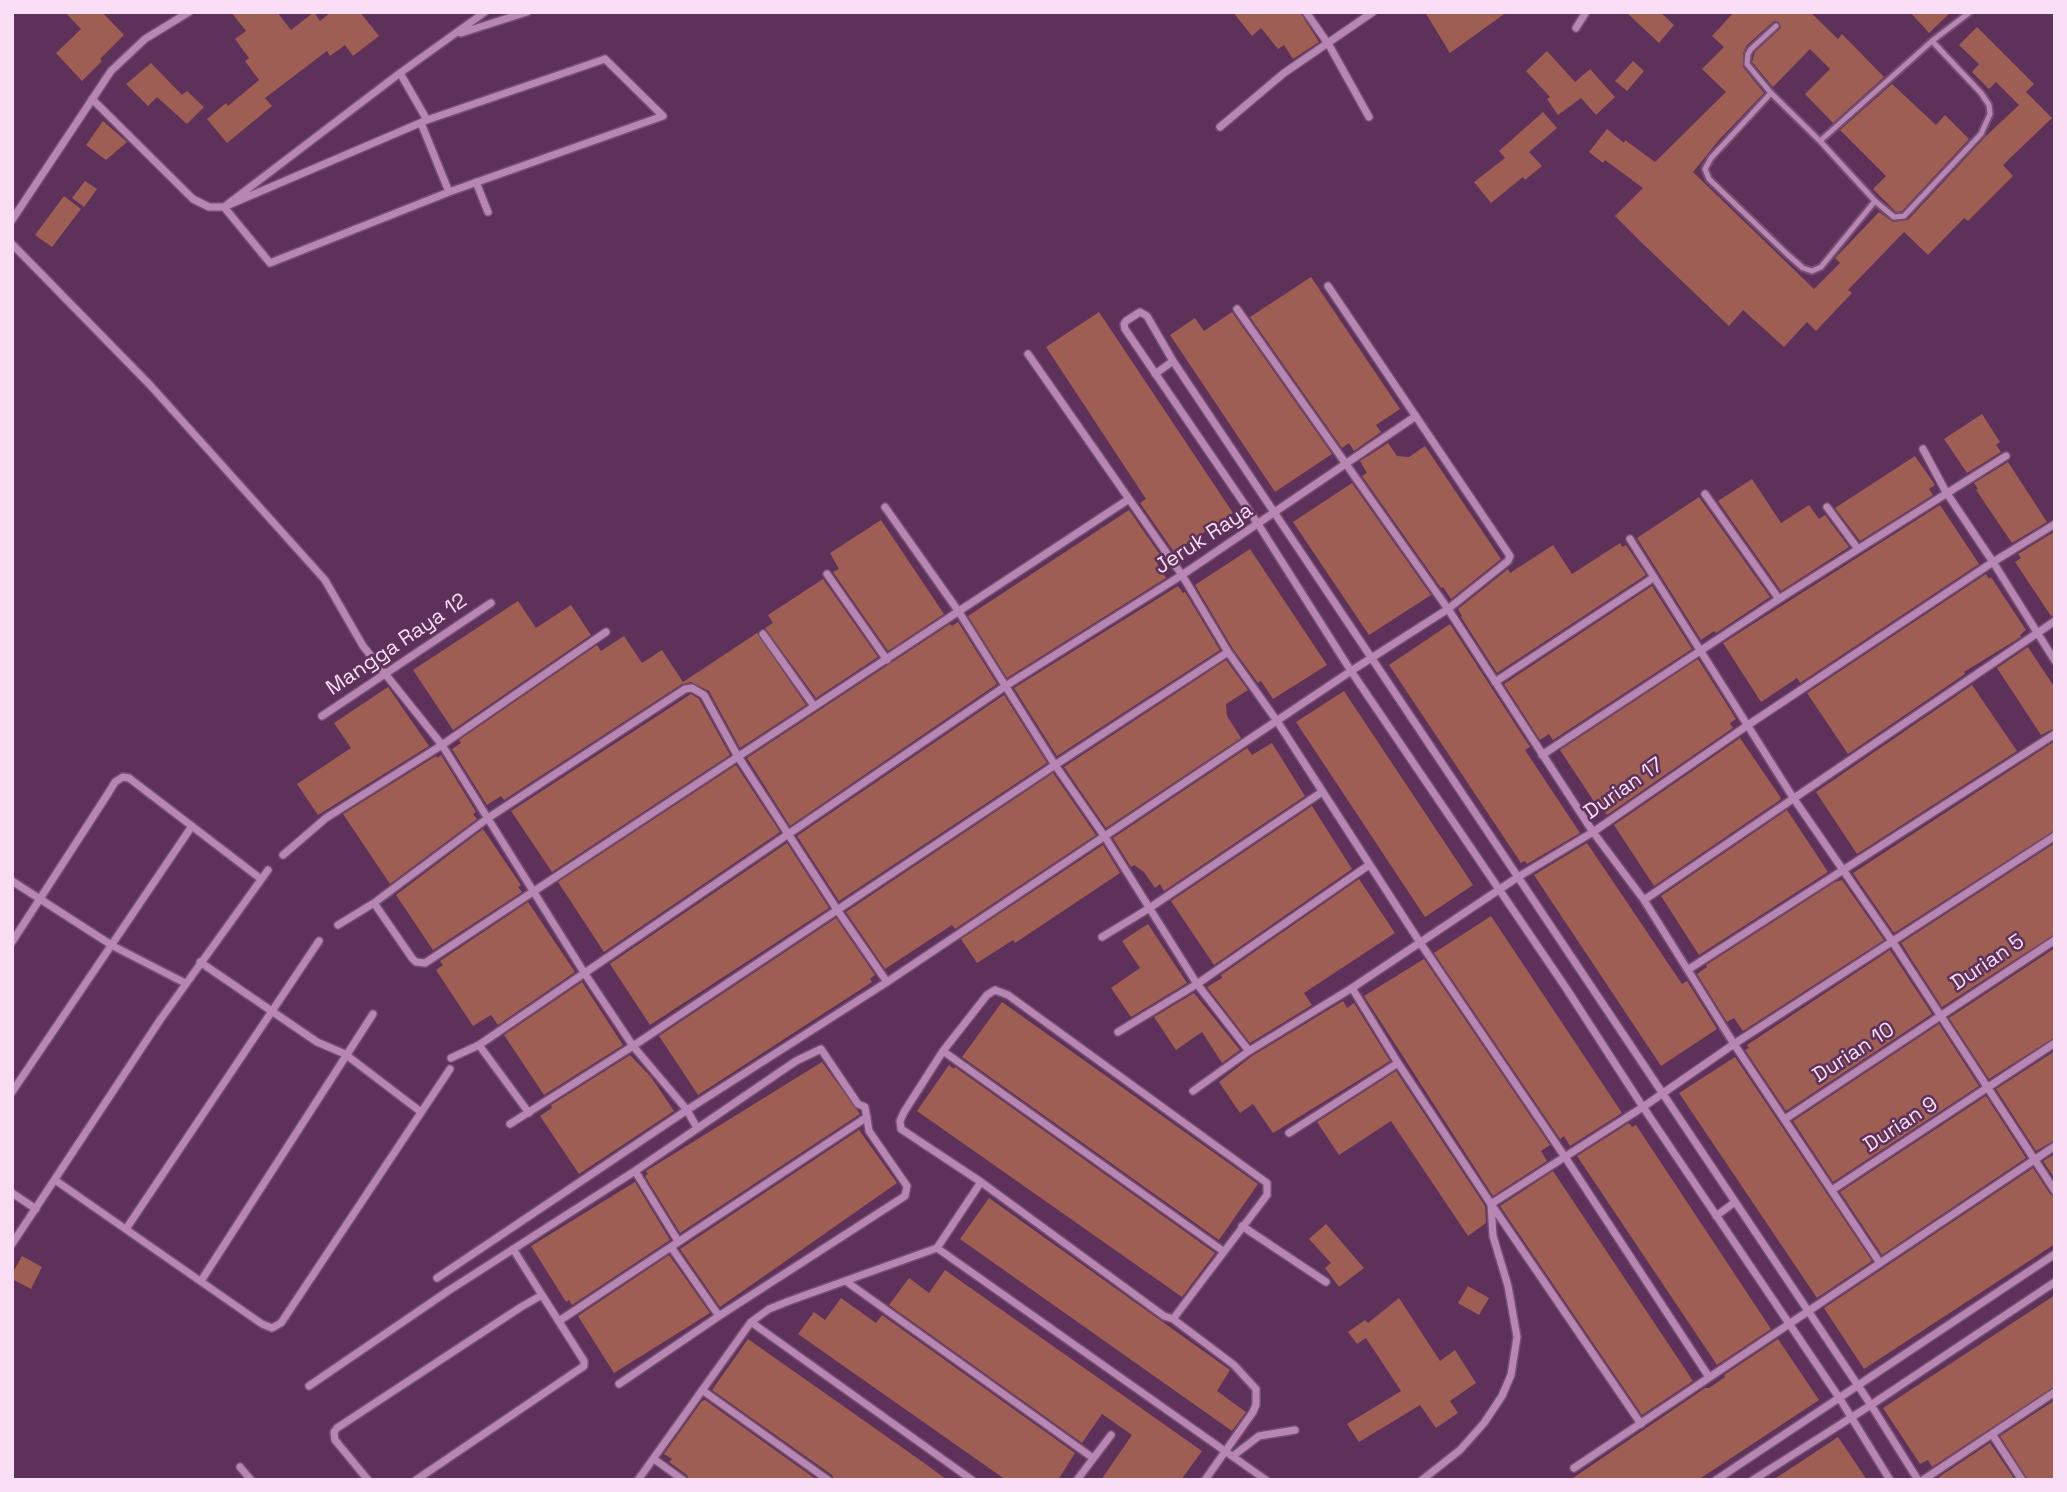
<!DOCTYPE html>
<style>
body{margin:0}
#map{position:relative;width:2067px;height:1492px;overflow:hidden;background:#5d3159;font-family:"Space Grotesk",sans-serif}
canvas{display:block}
.frame{position:absolute;inset:0;border:14px solid #f9def5;pointer-events:none}
</style>
<div id="map">
<canvas width="2067" height="1492"></canvas>
<div class="frame"></div>
</div>
<script>
const context = document.querySelector('canvas').getContext('2d');
context.lineJoin = 'round';
function fillPath(path, color) {
  context.fillStyle = color;
  context.fill(path, 'evenodd');
}
function shape(rows) {
  const path = new Path2D();
  for (const r of rows) {
    path.moveTo(r[0], r[1]);
    for (let i = 2; i < r.length; i += 2) path.lineTo(r[i], r[i + 1]);
  }
  return path;
}
function trace(path, color, width, dash) {
  context.strokeStyle = color;
  context.lineWidth = width;
  context.lineCap = dash ? 'butt' : 'round';
  context.setLineDash(dash || []);
  context.stroke(path);
}
function drawText(font, color, halo, rows, align = 'center') {
  context.font = font + ' "Space Grotesk",sans-serif';
  context.lineWidth = 5;
  context.setLineDash([]);
  context.textBaseline = 'middle';
  context.strokeStyle = halo;
  context.fillStyle = color;
  for (const [text, x, y, turn = 0] of rows) {
    context.save();
    context.translate(x, y);
    context.rotate((+turn || 0) * Math.PI / 180);
    context.textAlign = isNaN(turn) ? turn : align;
    if (halo) context.strokeText(text, 0, 0);
    context.fillText(text, 0, 0);
    context.restore();
  }
}
fillPath(shape([
 [65,12,102,12,124,35,100,59,102,61,82,81,56,53,81,29],
 [231,12,277,12,291,30,314,12,320,21,331,12,360,12,379,36,353,56,345,45,330,56,327,51,265,98,272,106,227,143,207,119,226,103,228,106,259,80,245,61,249,58,235,39,246,31],
 [1233,12,1300,12,1319,42,1293,59,1284,45,1278,49,1261,28,1252,36],
 [1425,12,1507,12,1450,53],
 [1626,12,1660,12,1674,25,1659,43],
 [1734,12,1810,12,1838,39,1842,34,1884,77,1833,123,1805,94,1830,69,1810,49,1773,87,1752,62,1755,52,1781,28,1779,22,1774,21,1747,45,1743,53,1743,67,1764,93,1719,140,1693,172,1814,289,1840,263,1835,258,1839,254,1879,212,1893,222,1908,220,1986,136,2019,105,1996,82,1989,89,1972,72,1979,64,1959,45,1977,27,2034,84,2026,92,2052,118,2003,165,2013,176,1968,221,1964,218,1928,255,1904,232,1848,290,1852,293,1816,331,1807,322,1784,347,1743,310,1729,326,1642,243,1615,216,1643,188,1605,160,1603,163,1589,152,1607,129,1624,143,1625,140,1655,162,1726,92,1702,69,1724,47,1712,36],
 [1910,12,1951,12,1929,33],
 [1547,51,1575,82,1590,69,1615,97,1596,115,1581,98,1558,115,1547,99,1550,97,1526,71],
 [1633,61,1644,71,1627,91,1615,81],
 [151,63,182,95,187,91,204,107,187,124,157,97,148,106,126,84],
 [1892,84,1936,125,1945,115,1969,139,1902,211,1896,212,1873,189,1886,176,1840,130],
 [1543,112,1557,128,1529,152,1542,166,1525,180,1523,177,1491,203,1474,182,1505,158,1499,151],
 [103,121,127,142,106,160,86,145],
 [85,181,97,189,84,207,72,198],
 [64,196,81,209,52,247,35,235],
 [1311,277,1400,409,1376,425,1381,432,1354,451,1349,443,1342,448,1250,317],
 [1099,312,1233,513,1174,552,1140,503,1146,499,1046,347],
 [1232,312,1332,454,1275,492,1170,335,1195,318,1204,331],
 [1982,414,2000,442,1996,445,2001,452,1967,473,1944,439],
 [1388,443,1397,456,1409,457,1425,446,1501,559,1451,599,1443,587,1441,588,1362,476,1367,473,1360,461],
 [1915,456,1935,485,1929,489,1933,495,1860,541,1835,508],
 [2008,462,2047,522,2012,543,1976,490,1978,489,1974,483],
 [1752,479,1781,523,1809,505,1819,519,1825,515,1849,547,1781,591,1718,501],
 [1352,483,1431,595,1369,635,1293,522],
 [1699,497,1770,597,1716,633,1714,631,1701,640,1637,538],
 [1940,505,1979,564,1800,683,1797,678,1761,702,1723,643],
 [1129,510,1163,559,1157,563,1166,578,1007,678,968,616],
 [881,520,944,614,888,651,833,572,839,569,830,553],
 [2054,532,2055,615,2051,616,2015,562,2021,558,2018,554],
 [1620,543,1622,547,1626,545,1646,575,1497,673,1461,617,1462,616,1458,609,1508,569,1510,573,1553,545,1572,574],
 [1250,549,1327,665,1273,699,1261,681,1258,683,1233,649,1195,585],
 [1986,574,1989,579,1991,577,2026,630,2020,635,2021,637,1964,672,1965,674,1848,754,1807,693],
 [823,579,878,657,816,698,765,628,773,623,768,615],
 [1178,586,1183,593,1185,592,1220,650,1057,756,1014,688],
 [1652,586,1692,649,1553,740,1549,734,1540,740,1504,684],
 [518,601,536,628,571,605,591,635,453,730,413,670],
 [958,622,997,684,790,826,747,758,950,624,952,626],
 [1450,624,1530,747,1525,750,1580,833,1527,864,1525,861,1521,863,1389,665],
 [757,633,806,705,740,748,709,691,691,682,682,684,504,800,501,796,487,805,452,749,461,743,459,740,597,645,601,651,624,636,642,663,662,650,683,682],
 [2028,647,2055,688,2055,728,2041,735,1997,668],
 [1698,659,1736,719,1730,723,1733,728,1607,815,1602,807,1599,809,1560,750],
 [1226,660,1248,690,1226,704,1227,716,1241,738,1106,828,1064,767],
 [1972,685,2017,751,1857,854,1816,792],
 [388,687,429,746,318,815,297,784,351,748,334,723],
 [1344,691,1473,885,1425,917,1296,722],
 [691,694,699,699,730,755,552,872,511,811],
 [1004,695,1047,763,839,901,797,836],
 [1740,738,1781,798,1780,800,1654,886,1614,825],
 [2055,741,2055,830,1894,933,1853,873],
 [1272,743,1305,796,1164,891,1160,884,1155,888,1144,872,1134,865,1131,867,1113,838,1247,748,1252,755],
 [441,755,476,812,473,814,477,819,390,884,343,814,436,756,437,758],
 [736,765,780,832,604,952,558,882],
 [1053,773,1096,835,955,929,952,925,885,969,846,912],
 [1312,806,1352,869,1214,965,1171,901],
 [1787,810,1828,872,1699,955,1661,896],
 [483,829,521,885,518,887,522,892,433,950,396,895],
 [787,843,829,908,650,1025,610,964,611,963],
 [1587,843,1682,984,1687,981,1717,1029,1661,1066,1534,875],
 [2055,843,2055,934,1942,1007,1901,943],
 [1103,845,1120,873,1015,943,1013,940,977,963,961,939],
 [1359,879,1395,933,1304,993,1312,1005,1250,1043,1207,987,1222,978,1221,975],
 [1842,880,1884,940,1743,1031,1734,1018,1727,1022,1697,974,1707,967,1706,965,1835,882],
 [528,902,575,972,498,1025,491,1015,473,1026,436,970,443,965,440,961],
 [1491,916,1622,1113,1570,1146,1564,1136,1560,1139,1434,953],
 [836,918,875,975,870,979,872,982,698,1095,659,1036],
 [1148,924,1187,983,1131,1017,1111,988,1140,968,1122,941],
 [2055,948,2055,1037,1989,1079,1949,1018],
 [1890,950,1932,1014,1786,1111,1745,1050,1749,1048,1747,1045],
 [1424,959,1550,1145,1541,1151,1547,1161,1493,1196,1364,996],
 [582,982,623,1045,544,1095,504,1035],
 [1194,993,1240,1050,1222,1063,1202,1032,1176,1050,1154,1017],
 [1343,1001,1347,1008,1354,1003,1390,1061,1273,1133,1253,1104,1240,1113,1219,1082,1252,1056],
 [1002,1002,1258,1184,1219,1240,962,1057],
 [1939,1024,1979,1086,1833,1182,1793,1121],
 [2055,1051,2055,1140,2036,1151,1996,1089],
 [630,1055,651,1077,674,1111,579,1174,540,1116,552,1108,551,1105],
 [1735,1057,1872,1261,1817,1298,1679,1093],
 [822,1062,860,1114,680,1233,645,1176,648,1174,646,1171],
 [949,1065,954,1069,955,1067,1215,1253,1182,1297,917,1111],
 [1396,1071,1485,1206,1486,1223,1468,1236,1391,1121,1339,1155,1317,1122],
 [1986,1096,2026,1158,1882,1255,1840,1192],
 [1629,1123,1632,1127,1636,1125,1771,1329,1717,1365,1577,1156],
 [859,1130,897,1183,720,1307,680,1249],
 [2055,1154,2055,1179,2043,1161],
 [2033,1168,2050,1194,2055,1197,2055,1244,1864,1369,1824,1308],
 [1553,1171,1693,1381,1642,1415,1500,1206],
 [635,1182,670,1240,572,1305,569,1300,566,1302,531,1246],
 [989,1198,1230,1370,1217,1391,1246,1412,1232,1431,960,1239],
 [1326,1224,1364,1268,1339,1287,1325,1268,1331,1263,1309,1239],
 [669,1255,710,1313,614,1373,578,1316],
 [22,1256,42,1267,31,1289,12,1279,12,1274],
 [945,1270,1202,1451,1181,1480,1101,1480,1132,1435,1102,1414,1082,1443,889,1305,909,1278,929,1293],
 [1468,1286,1489,1298,1479,1315,1458,1303],
 [2055,1295,2055,1386,1932,1467,1928,1460,1920,1464,1883,1408],
 [841,1298,876,1323,882,1315,1075,1453,1058,1480,1006,1480,798,1334,814,1312,825,1320],
 [1399,1298,1440,1361,1455,1350,1476,1383,1450,1401,1458,1413,1436,1428,1420,1405,1359,1442,1347,1424,1401,1391,1366,1338,1357,1344,1348,1332,1365,1320,1368,1323],
 [748,1339,927,1465,947,1480,834,1480,832,1475,712,1390],
 [1778,1339,1819,1400,1698,1480,1570,1480,1705,1388,1709,1388,1725,1377,1724,1375],
 [705,1400,817,1480,689,1480,687,1475,669,1462,672,1459,664,1454,702,1401],
 [2055,1400,2055,1480,2028,1480,2000,1436],
 [1838,1437,1867,1480,1773,1480,1826,1445],
 [1990,1443,2015,1480,1941,1480,1939,1477]
]), '#9e5e53');
const lane = shape([
 [1776,26,1751,49,1748,54,1747,64,1771,93,1820,141,1932,41,1970,12],
 [1771,93,1711,158,1705,169,1709,179,1788,255,1803,268,1812,271,1821,267,1875,201],
 [1820,141,1875,201,1894,217,1904,216,1981,134,1990,114,1989,105,1981,93,1932,41]
]);
const street = shape([
 [1306,12,1329,45,1369,117],
 [1576,28,1586,12],
 [461,33,527,12],
 [605,59,663,116,449,192,270,263,224,207,427,120,605,59],
 [400,73,427,120],
 [92,99,193,199,209,207,224,207,400,73,485,12],
 [421,123,449,192],
 [1220,127,1284,73,1373,12],
 [476,182,488,212],
 [12,220,111,71,145,39,189,12],
 [12,244,150,385,325,580,363,646,442,745,585,974,633,1046,687,1110,697,1128],
 [1237,309,1448,609,1593,832,1644,900,1734,1044,1880,1263],
 [1028,354,1182,575,1228,652,1277,721,1419,941,1565,1157,1709,1377],
 [1155,374,1173,361],
 [1923,449,1946,492,1993,562,2055,661],
 [1705,494,1779,599],
 [885,507,959,612,1055,765,1105,837,1197,984,1249,1051],
 [1827,507,1858,549],
 [1630,539,1794,799,1892,941,2055,1191],
 [827,574,887,660],
 [763,634,814,706],
 [1495,682,1653,578],
 [322,716,491,603],
 [1542,755,1779,599,2006,456],
 [283,855,326,818,442,745,606,632],
 [12,881,113,946,185,983],
 [1644,900,2055,621],
 [374,903,412,958,416,962,425,963,1129,499],
 [338,925,374,903,488,818,685,689,692,688,704,695,737,755,838,911,887,982],
 [1102,937,1148,909,1322,792],
 [12,942,109,792,115,782,123,777,129,778,261,879],
 [200,962,317,1042,345,1054,421,1112],
 [1689,969,2055,734],
 [1352,988,1398,1063,1491,1204,1641,1424],
 [995,990,1008,995,1267,1183,1267,1195,1173,1319,1164,1316,981,1182,901,1129,900,1121,904,1112,943,1051,987,995,995,990],
 [1118,1032,1197,984,1369,865],
 [479,1045,529,1113],
 [943,1051,1223,1251],
 [451,1058,479,1045,1007,685,1182,575,1416,416],
 [1193,1091,1249,1051,1352,988,1518,877,1593,832,1748,725,1993,562,2055,524],
 [12,1092,192,826],
 [1785,1119,2055,940],
 [510,1124,633,1046,1055,765,1228,652],
 [1289,1133,1398,1063],
 [635,1171,678,1241],
 [55,1180,262,1324,272,1328,281,1323,450,1069],
 [1832,1190,2055,1043],
 [12,1193,36,1209],
 [1716,1216,1735,1202],
 [1242,1226,1326,1282],
 [126,1229,319,941],
 [12,1244,160,1020,268,870],
 [671,1247,719,1316],
 [937,1248,1266,1480],
 [437,1278,687,1110,887,982,1351,671,1448,609,1508,561,1510,556,1328,286],
 [201,1281,373,1014],
 [847,1282,1093,1458],
 [1173,1319,1234,1365,1256,1389,1256,1405,1253,1412,1205,1480],
 [559,1321,867,1117],
 [751,1322,972,1480],
 [309,1386,448,1291,635,1171,796,1061,821,1049,858,1104,865,1107,869,1131,907,1186,905,1196,719,1316,619,1384],
 [702,1390,828,1480],
 [1992,1434,2022,1480],
 [1233,1456,1259,1436,1295,1430],
 [654,1459,683,1480],
 [240,1467,251,1480],
 [1574,1468,2055,1146],
 [368,1480,335,1440,334,1432,337,1428,521,1307,542,1295,513,1249],
 [416,1480,584,1366,584,1361,542,1295],
 [638,1480,751,1322,769,1309,789,1301,937,1248,981,1182],
 [1077,1480,1111,1435],
 [1422,1480,1460,1450,1484,1423,1502,1396,1511,1375,1517,1337,1508,1286,1493,1236,1491,1204,1643,1107,1734,1044,2055,836],
 [1716,1480,2055,1254],
 [1753,1480,1871,1405,2055,1282],
 [1890,1480,1840,1399,1643,1107,1566,988,1351,671,1258,524,1125,329,1124,324,1126,321,1140,312,1147,316,1173,361,1871,1405,1918,1480],
 [1923,1480,2055,1392]
]);
trace(lane, '#754f71', 9);
trace(street, '#754f71', 10);
trace(lane, '#b886b2', 5);
trace(street, '#b886b2', 7);
drawText('21px', '#f9def5', '#5d3159', [
 ["Jeruk Raya",1204,539,-33],
 ["Mangga Raya 12",397,645,-34],
 ["Durian 17",1624,789,-35],
 ["Durian 5",1988,963,-34],
 ["Durian 10",1854,1053,-33],
 ["Durian 9",1901,1125,-33]
]);
</script>
